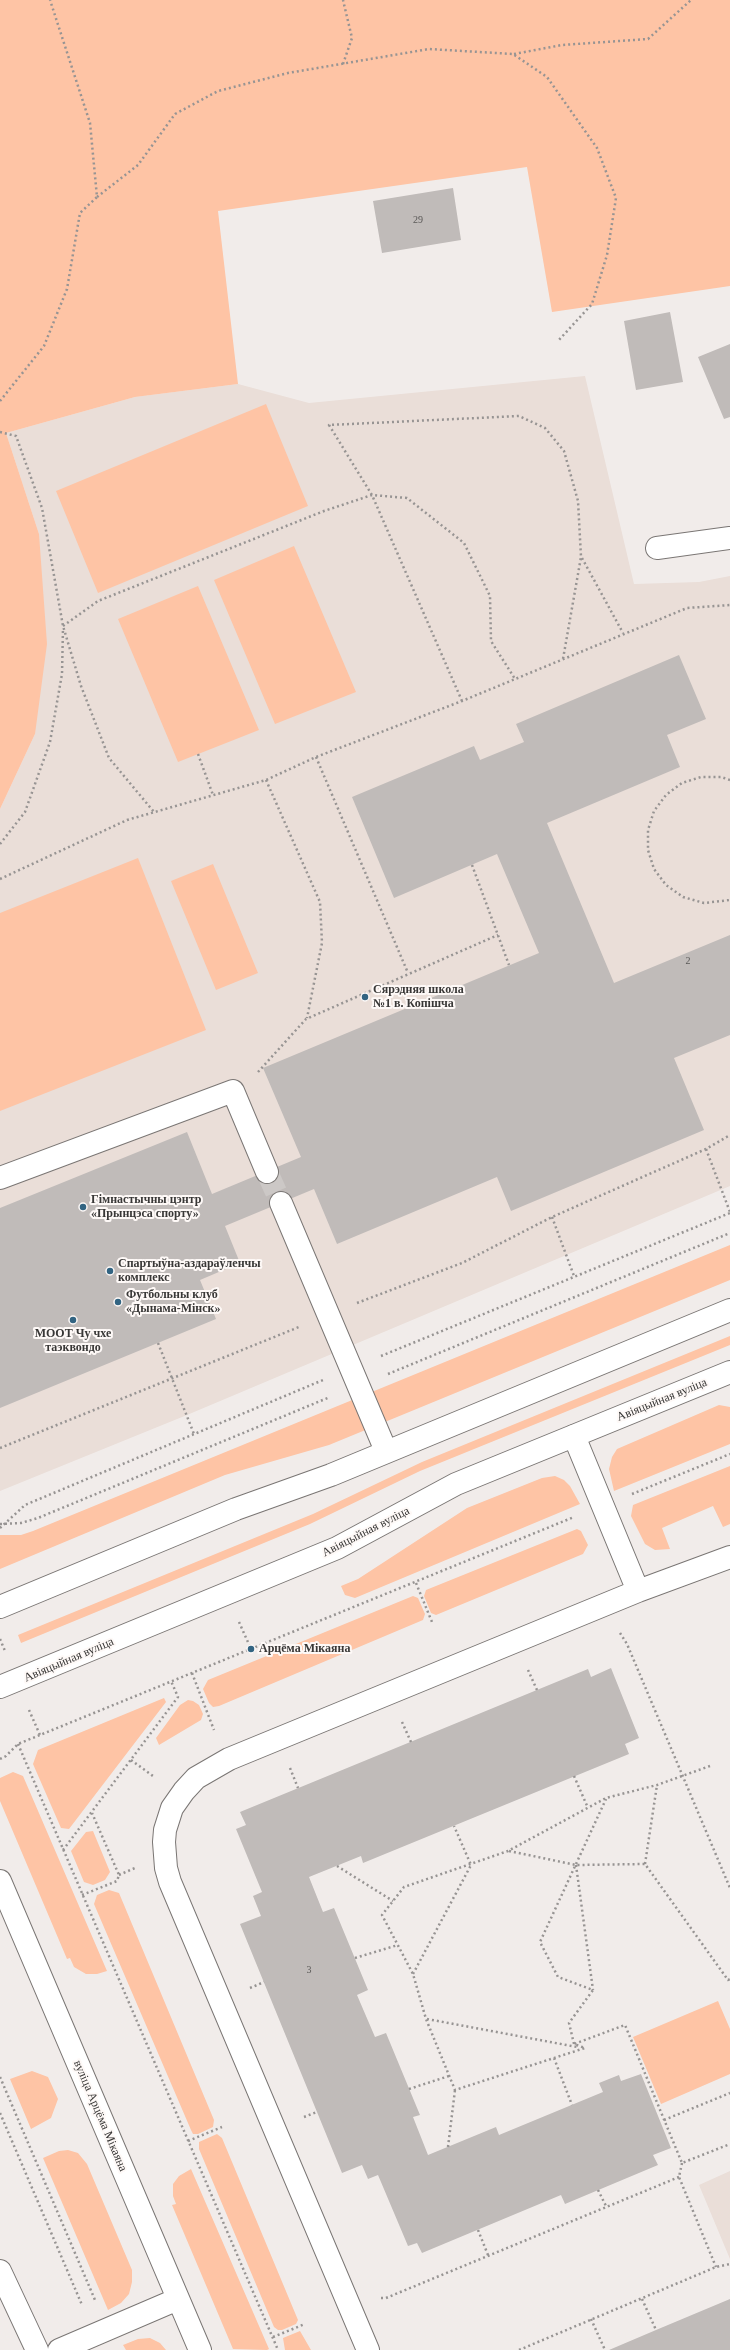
<!DOCTYPE html>
<meta charset="utf-8">
<style>
body{margin:0}
canvas{display:block;background:#f1ecea}
</style>
<canvas width="730" height="2350"></canvas>
<script>
const context = document.querySelector('canvas').getContext('2d');
context.lineJoin = 'round';
function fillPath(path, color) {
  context.fillStyle = color;
  context.fill(path, 'evenodd');
}
function shape(rows) {
  const path = new Path2D();
  for (const r of rows) {
    path.moveTo(r[0], r[1]);
    for (let i = 2; i < r.length; i += 2) path.lineTo(r[i], r[i + 1]);
  }
  return path;
}
function trace(path, color, width, dash) {
  context.strokeStyle = color;
  context.lineWidth = width;
  context.lineCap = dash ? 'butt' : 'round';
  context.setLineDash(dash || []);
  context.stroke(path);
}
function drawText(font, color, halo, rows, align = 'center') {
  context.font = font + ' Georgia,serif';
  context.lineWidth = 4;
  context.setLineDash([]);
  context.textBaseline = 'middle';
  context.strokeStyle = halo;
  context.fillStyle = color;
  for (const [text, x, y, turn = 0] of rows) {
    context.save();
    context.translate(x, y);
    context.rotate((+turn || 0) * Math.PI / 180);
    context.textAlign = isNaN(turn) ? turn : align;
    if (halo) context.strokeText(text, 0, 0);
    context.fillText(text, 0, 0);
    context.restore();
  }
}
fillPath(shape([
 [585,376,634,584,699,582,730,576,730,1186,187,1415,0,1491,0,809,35,734,39,534,6,433,135,397,238,384,309,403],
 [730,2171,730,2259,699,2185]
]), '#eaded8');
fillPath(shape([
 [0,0,730,0,730,286,552,312,527,167,218,211,238,384,135,397,6,433,39,534,47,644,35,734,0,809],
 [266,404,308,506,98,593,56,491],
 [294,546,356,692,275,724,214,580],
 [198,586,259,730,178,762,118,619],
 [138,858,206,1030,0,1111,0,913],
 [213,864,258,973,216,990,171,881],
 [730,1245,730,1280,329,1445,225,1475,0,1569,0,1535,21,1535,33,1531],
 [730,1336,730,1345,420,1471,310,1524,21,1643,18,1635,313,1514,422,1462],
 [719,1405,730,1407,730,1444,614,1491,609,1469,612,1457,617,1449],
 [730,1466,730,1524,723,1527,713,1506,662,1528,670,1549,655,1550,645,1544,631,1516,633,1505],
 [555,1476,564,1480,570,1486,580,1504,355,1598,345,1595,341,1586,358,1579,467,1508,542,1478],
 [577,1529,581,1531,588,1545,583,1554,436,1615,431,1613,424,1596,426,1590],
 [413,1596,418,1598,425,1614,423,1620,219,1706,213,1707,209,1703,203,1689,208,1680],
 [164,1698,166,1702,69,1829,61,1828,33,1764,38,1750],
 [188,1700,193,1701,199,1705,203,1714,201,1720,159,1745,156,1738,180,1705],
 [13,1772,23,1776,107,1971,97,1974,86,1974,74,1967,70,1958,67,1959,0,1801,0,1778],
 [93,1831,110,1872,105,1880,93,1885,84,1882,71,1851,86,1832],
 [109,1890,119,1893,214,2120,213,2127,198,2134,193,2134,191,2130,94,1904,97,1895],
 [718,2001,730,2029,730,2074,661,2104,633,2037],
 [32,2071,48,2077,58,2099,51,2118,31,2129,10,2079],
 [217,2134,222,2138,298,2320,296,2324,282,2330,278,2330,274,2327,199,2149,199,2142],
 [68,2150,78,2153,87,2164,132,2270,132,2282,129,2294,121,2303,108,2310,43,2158,59,2151],
 [191,2169,269,2349,267,2350,233,2349,172,2205,176,2204,173,2196,173,2184,179,2176],
 [300,2331,311,2350,285,2350,283,2338],
 [150,2338,160,2343,166,2350,126,2350,123,2345,138,2339]
]), '#fec4a5');
fillPath(shape([
 [453,188,461,240,382,253,373,201],
 [670,312,683,382,636,390,624,321],
 [730,344,730,417,724,419,698,357],
 [679,655,706,719,667,735,680,767,547,823,614,983,730,935,730,1035,674,1058,704,1130,511,1211,497,1177,337,1244,314,1189,225,1226,240,1263,200,1280,216,1319,0,1408,0,1208,187,1132,212,1194,301,1157,263,1068,539,953,497,854,394,898,352,797,474,746,480,760,524,742,516,724],
 [611,1668,639,1738,625,1744,629,1754,363,1863,361,1856,309,1877,323,1912,334,1908,368,1990,357,1995,375,2037,386,2033,420,2115,413,2117,428,2155,496,2127,499,2135,603,2092,599,2083,619,2075,621,2081,641,2074,671,2148,653,2155,658,2165,565,2204,561,2195,422,2253,417,2243,408,2246,378,2175,368,2179,362,2165,342,2173,317,2112,240,1924,261,1916,253,1896,262,1892,236,1829,246,1825,240,1812,588,1669,591,1677],
 [730,2299,730,2350,609,2350,656,2330]
]), '#c0bbb9');
trace(shape([
 [267,1172,281,1203]
]), '#ccc8c6', 22, [22, 11]);
const minor = shape([
 [657,548,730,538],
 [0,1178,233,1091,267,1172],
 [281,1203,386,1451],
 [574,1436,638,1591],
 [0,1881,200,2350],
 [0,2271,37,2350],
 [59,2350,178,2299],
 [368,2350,170,1882,166,1868,164,1842,165,1830,172,1808,184,1791,196,1778,229,1759,638,1591,730,1557]
]);
const major = shape([
 [0,1607,236,1509,331,1475,730,1310],
 [0,1687,337,1548,456,1484,730,1372]
]);
trace(minor, '#7a7674', 24);
trace(major, '#7a7674', 24);
trace(shape([
 [514,54,562,45,648,39,691,0],
 [343,64,352,38,343,0],
 [97,197,138,165,175,114,218,91,288,73,429,49,513,54,547,77,597,148,616,198,607,255,592,304,558,341],
 [0,401,44,346,67,289,80,213,97,197,90,123,50,0],
 [0,432,16,436,42,508,63,626,81,686,109,758,154,812],
 [582,558,623,633],
 [63,626,98,601,324,511,372,495,407,498,464,543,490,596,491,641,515,679],
 [462,701,372,495,329,425,519,416,545,428,564,451,578,501,581,557,563,659],
 [198,754,213,795],
 [316,757,408,973],
 [266,780,320,902,322,943,307,1018],
 [730,780,721,777,701,777,682,783,666,795,654,811,648,830,648,850,654,869,666,885,683,897,704,903,730,900],
 [0,844,25,812,50,742,62,674,63,628],
 [472,865,509,965],
 [0,879,127,820,266,780,316,757,462,701,687,608,730,605],
 [258,1072,306,1019,498,935],
 [706,1149,730,1212],
 [552,1217,574,1276],
 [357,1303,462,1263,552,1217,706,1149,730,1135],
 [158,1343,194,1434],
 [381,1356,730,1213],
 [388,1374,730,1233],
 [0,1448,299,1327],
 [632,1494,730,1454],
 [0,1524,21,1523,38,1518,330,1397],
 [0,1528,25,1505,323,1380],
 [416,1583,432,1622],
 [239,1622,251,1649],
 [620,1633,627,1644,730,1888],
 [0,1639,5,1651],
 [528,1670,537,1690],
 [192,1673,214,1730],
 [29,1710,40,1735],
 [402,1722,411,1742],
 [18,1744,278,2350],
 [0,1759,6,1756,18,1744,40,1735,574,1517],
 [131,1760,153,1776],
 [710,1766,657,1785,606,1798,508,1851,404,1887,382,1915,413,1974,426,2019,455,2090,585,2048,574,2044,625,2025,682,2163,730,2144],
 [290,1768,298,1788],
 [574,1776,588,1808],
 [63,1850,178,1697,171,1681],
 [509,1851,576,1865,645,1864,728,1980,730,1979],
 [645,1864,657,1785],
 [576,1865,593,1990],
 [337,1866,393,1901],
 [119,1875,135,1868],
 [82,1895,117,1881,119,1875,92,1813],
 [355,1958,398,1945],
 [413,1974,471,1865,454,1826],
 [250,1988,264,1982],
 [427,2019,577,2047],
 [574,2044,569,2023,593,1990,558,1977,540,1942,606,1799],
 [554,2058,572,2105],
 [0,2077,95,2300],
 [409,2089,449,2076],
 [0,2113,82,2305],
 [304,2117,317,2112],
 [664,2120,730,2093],
 [188,2141,222,2127],
 [448,2147,455,2090],
 [682,2163,679,2177,716,2267],
 [598,2190,606,2206],
 [478,2230,488,2255],
 [381,2298,386,2298,679,2177],
 [642,2299,656,2330],
 [591,2319,605,2350],
 [273,2337,305,2324],
 [519,2350,716,2267,730,2264]
]), '#979493', 2.5, [2, 3]);
trace(minor, '#fff', 22);
trace(major, '#fff', 22);
for (const [x, y, r, color] of [
 [365,997,4,"#326482"],
 [83,1207,4,"#326482"],
 [110,1271,4,"#326482"],
 [118,1302,4,"#326482"],
 [73,1320,4,"#326482"],
 [251,1649,4,"#326482"]
]) {
  const dot = new Path2D();
  dot.arc(x, y, r, 0, 2 * Math.PI);
  context.fillStyle = color;
  context.fill(dot);
  trace(dot, '#fef9f7', 1.5);
}
drawText('10px', '#5a5857', null, [
 ["29",418,220],
 ["2",688,961],
 ["3",309,1970]
]);
drawText('bold 12px', '#383736', '#fef9f7', [
 ["Сярэдняя школа",373,990],
 ["№1 в. Копішча",373,1004],
 ["Гімнастычны цэнтр",91,1200],
 ["«Прынцэса спорту»",91,1214],
 ["Спартыўна-аздараўленчы",118,1264],
 ["комплекс",118,1278],
 ["Футбольны клуб",126,1295],
 ["«Дынама-Мінск»",126,1309],
 ["МООТ Чу чхе",73,1334,"center"],
 ["таэквондо",73,1348,"center"],
 ["Арцёма Мікаяна",259,1649]
], 'left');
drawText('12px', '#383736', '#fef9f7', [
 ["Авіяцыйная вуліца",662,1400,-22],
 ["Авіяцыйная вуліца",366,1532,-27],
 ["Авіяцыйная вуліца",69,1660,-23],
 ["вуліца Арцёма Мікаяна",100,2116,67]
]);
</script>
